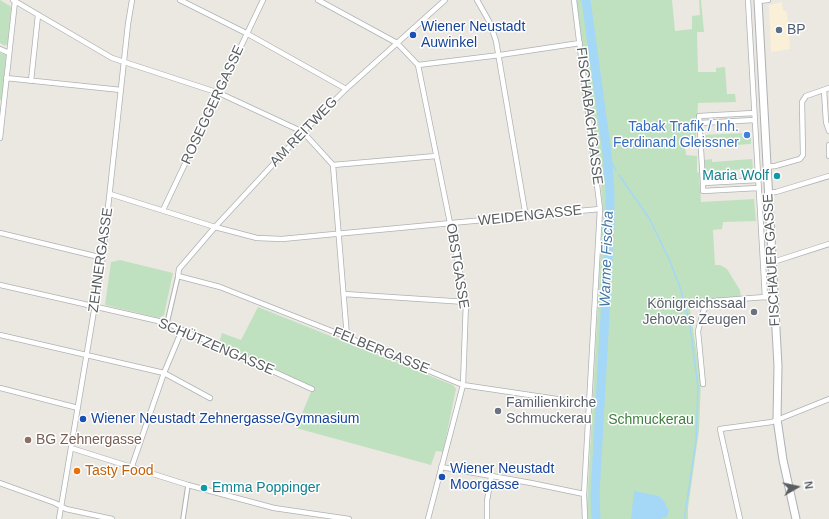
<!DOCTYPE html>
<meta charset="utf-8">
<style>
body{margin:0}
#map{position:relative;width:829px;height:519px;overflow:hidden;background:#ebe8e1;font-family:Helvetica,sans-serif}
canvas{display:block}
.north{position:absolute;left:777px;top:467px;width:40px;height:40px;-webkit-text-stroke:3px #fff;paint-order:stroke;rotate:81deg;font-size:11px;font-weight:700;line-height:16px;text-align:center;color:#595d60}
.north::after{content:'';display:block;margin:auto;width:14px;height:18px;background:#595d60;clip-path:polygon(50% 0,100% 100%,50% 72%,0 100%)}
</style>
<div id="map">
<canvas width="829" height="519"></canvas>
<div class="north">N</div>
</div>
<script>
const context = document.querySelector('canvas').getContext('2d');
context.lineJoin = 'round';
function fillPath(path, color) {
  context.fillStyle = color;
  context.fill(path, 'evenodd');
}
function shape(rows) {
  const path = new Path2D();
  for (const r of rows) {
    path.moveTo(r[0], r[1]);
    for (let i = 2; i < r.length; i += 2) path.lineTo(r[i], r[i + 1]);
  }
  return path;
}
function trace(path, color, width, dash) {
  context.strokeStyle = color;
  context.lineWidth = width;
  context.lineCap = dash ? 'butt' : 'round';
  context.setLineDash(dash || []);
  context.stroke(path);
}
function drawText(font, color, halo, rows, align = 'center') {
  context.font = font + ' Helvetica,sans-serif';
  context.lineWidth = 3;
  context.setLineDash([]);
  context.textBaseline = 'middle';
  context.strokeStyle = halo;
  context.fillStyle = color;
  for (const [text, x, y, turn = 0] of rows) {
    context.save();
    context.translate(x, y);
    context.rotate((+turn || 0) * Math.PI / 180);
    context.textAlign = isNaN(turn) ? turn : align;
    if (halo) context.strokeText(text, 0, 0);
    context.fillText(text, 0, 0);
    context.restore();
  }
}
fillPath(shape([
 [782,2,783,10,787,12,790,49,771,52,769,5]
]), '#faf0d7');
fillPath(shape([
 [0,0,10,6,11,8,8,40,7,44,5,46,0,43],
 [576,0,672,0,675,31,692,29,692,16,700,15,699,0,701,0,704,32,697,32,698,72,716,72,716,68,725,67,727,94,735,94,736,102,698,103,696,139,684,140,686,155,697,156,697,172,699,173,701,202,754,199,756,221,723,222,722,229,713,230,715,265,720,265,727,269,740,290,741,297,715,299,689,303,701,380,699,430,688,508,688,519,588,519,587,506,603,212,601,186],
 [0,53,6,55,2,99,0,100],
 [744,133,744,139,751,138,751,144,704,147,703,135],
 [712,159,712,162,752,159,753,169,705,171,704,160],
 [120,260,173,273,164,315,159,318,105,305,111,262],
 [258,307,453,385,456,389,443,452,436,451,431,465,296,428,313,387,219,343,222,333,241,340]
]), '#c0e1bf');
fillPath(shape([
 [634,491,659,496,664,501,669,511,667,517,660,519,631,519]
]), '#a5d7f7');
trace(shape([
 [607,153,616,171],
 [619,175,649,218,669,259,681,290,690,325,698,388,696,440,685,514,685,519]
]), '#a5d7f7', 1.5);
trace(shape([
 [586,0,607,153,610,191,610,225,595,495,596,519]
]), '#a5d7f7', 9);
const pedestrian = shape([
 [167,323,178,276],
 [183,519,188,485]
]);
const minor = shape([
 [13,0,112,58,219,93,303,132,333,165,347,337],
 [180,0,246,33,346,89],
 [318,0,397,43,418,65,466,302,463,385,428,519],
 [445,0,346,89,303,132,215,227,179,269,178,276,220,287,347,337,463,385,590,404],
 [477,0,490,23,496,41,526,217],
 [574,0,600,209,584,494,585,519],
 [748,0,765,297],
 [758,1,768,0],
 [0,49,9,53],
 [418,65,500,55,580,43],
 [6,78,121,90],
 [31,81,38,15],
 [824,90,826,122,829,131],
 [700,123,754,120],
 [0,138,15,1],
 [829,145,829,156],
 [333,165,436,156],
 [766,167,775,166,800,159,803,155,802,102,806,96,829,88],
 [758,180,703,183,703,191,758,188],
 [703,183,699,116,754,113],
 [768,193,776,192,829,176],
 [110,194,215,227,257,238,282,239,600,209],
 [163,210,263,0],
 [0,233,103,258],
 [773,262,829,244],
 [0,285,167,323,312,389],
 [344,294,466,302],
 [0,335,164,373,210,398],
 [703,384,698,331,703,312,708,303,714,301,765,297,775,299],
 [0,388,78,408],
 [71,448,188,485,274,508,349,519],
 [132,466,164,373,182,330],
 [441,467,531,483,584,494],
 [0,483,55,503,66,509,112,519],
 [59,519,102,263,128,24,132,0],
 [487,519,487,501,491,477],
 [740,519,720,429,772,422,829,399]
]);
const secondary = shape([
 [758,0,778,366,777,419,783,460,796,519]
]);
trace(pedestrian, '#aeb2b5', 5.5);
trace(minor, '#aeb2b5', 6);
trace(secondary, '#aeb1b5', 9);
trace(pedestrian, '#fff', 3.5);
trace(minor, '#fff', 4.5);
trace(secondary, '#fff', 7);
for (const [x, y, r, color] of [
 [779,30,4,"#5c6f8a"],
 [413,35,4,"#1a4fb4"],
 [747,135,4,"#3f7fe0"],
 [777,176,4,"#0f9aa8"],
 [754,312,4,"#6b7280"],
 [498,411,4,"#6b7280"],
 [83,419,4,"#1a4fb4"],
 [28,440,4,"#8d6e63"],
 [77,471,4,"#e8710a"],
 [442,477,4,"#1a4fb4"],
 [204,488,4,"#0f9aa8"]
]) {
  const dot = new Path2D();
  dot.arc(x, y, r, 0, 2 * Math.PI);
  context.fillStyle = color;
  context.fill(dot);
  trace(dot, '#fff', 1.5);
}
drawText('14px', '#164399', '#fff', [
 ["Wiener Neustadt",421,27],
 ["Auwinkel",421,43],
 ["Wiener Neustadt Zehnergasse/Gymnasium",91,419],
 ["Wiener Neustadt",450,469],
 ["Moorgasse",450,485]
], 'left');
drawText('14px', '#4e5e75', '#fff', [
 ["BP",787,30]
], 'left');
drawText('14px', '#595d60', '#fff', [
 ["ROSEGGERGASSE",213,105,-65],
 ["FISCHABACHGASSE",589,116,83],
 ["AM REITWEG",304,132,-46],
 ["WEIDENGASSE",530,216,-6],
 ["ZEHNERGASSE",101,260,-82],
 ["FISCHAUER GASSE",772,260,-93],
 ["OBSTGASSE",457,266,81],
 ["SCHÜTZENGASSE",216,347,23],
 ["FELBERGASSE",381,351,22]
]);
drawText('14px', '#366cbe', '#fff', [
 ["Tabak Trafik / Inh.",739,127],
 ["Ferdinand Gleissner",739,143]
], 'right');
drawText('14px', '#0d838f', '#fff', [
 ["Maria Wolf",769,176],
 ["Emma Poppinger",212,488,"left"]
], 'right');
drawText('14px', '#5b616d', '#fff', [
 ["Königreichssaal",746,304],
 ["Jehovas Zeugen",746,320],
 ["Familienkirche",506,403,"left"],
 ["Schmuckerau",506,419,"left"]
], 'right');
drawText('14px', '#3b7e3b', '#fff', [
 ["Schmuckerau",651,420]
]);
drawText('14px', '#785e54', '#fff', [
 ["BG Zehnergasse",36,440]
], 'left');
drawText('14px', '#c56008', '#fff', [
 ["Tasty Food",85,471]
], 'left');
drawText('italic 15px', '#4478a7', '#fff', [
 ["Warme Fischa",607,259,-88]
]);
</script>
